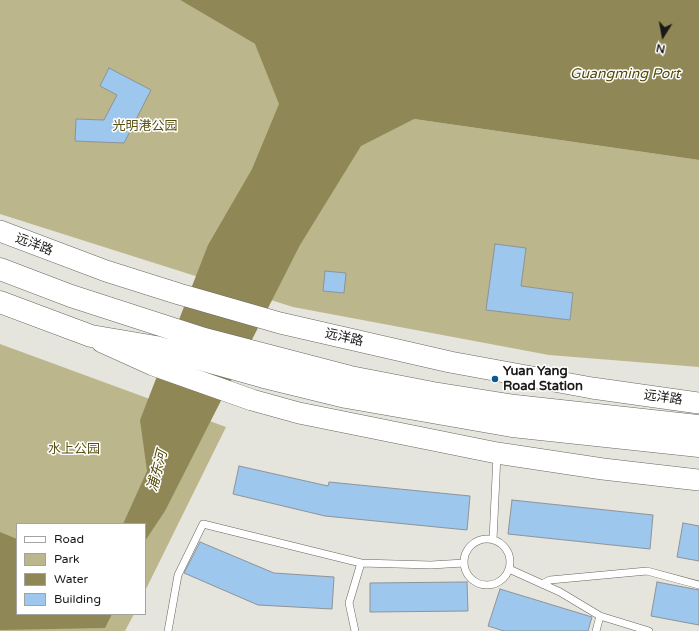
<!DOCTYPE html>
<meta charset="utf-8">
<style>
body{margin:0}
#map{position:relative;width:699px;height:631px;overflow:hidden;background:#e5e4dd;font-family:"Varela Round",sans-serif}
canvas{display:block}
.legend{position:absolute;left:16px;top:523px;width:130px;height:92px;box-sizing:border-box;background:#fff;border:1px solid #a3a3a2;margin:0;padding:5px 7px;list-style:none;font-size:12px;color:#191816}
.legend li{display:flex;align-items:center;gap:8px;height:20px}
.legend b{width:20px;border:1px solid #a3a3a2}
.north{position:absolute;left:643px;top:16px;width:40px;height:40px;-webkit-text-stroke:3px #fff;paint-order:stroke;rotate:191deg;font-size:11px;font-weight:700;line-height:16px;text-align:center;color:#191816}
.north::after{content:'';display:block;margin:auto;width:14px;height:18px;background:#191816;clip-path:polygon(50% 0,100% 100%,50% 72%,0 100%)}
</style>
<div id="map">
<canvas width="699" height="631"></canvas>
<ul class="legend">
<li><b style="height:5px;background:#fff"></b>Road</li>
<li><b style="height:11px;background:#bcb68c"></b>Park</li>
<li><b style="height:11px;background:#8f8856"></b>Water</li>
<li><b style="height:11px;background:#9dc7ec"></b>Building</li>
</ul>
<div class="north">N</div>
</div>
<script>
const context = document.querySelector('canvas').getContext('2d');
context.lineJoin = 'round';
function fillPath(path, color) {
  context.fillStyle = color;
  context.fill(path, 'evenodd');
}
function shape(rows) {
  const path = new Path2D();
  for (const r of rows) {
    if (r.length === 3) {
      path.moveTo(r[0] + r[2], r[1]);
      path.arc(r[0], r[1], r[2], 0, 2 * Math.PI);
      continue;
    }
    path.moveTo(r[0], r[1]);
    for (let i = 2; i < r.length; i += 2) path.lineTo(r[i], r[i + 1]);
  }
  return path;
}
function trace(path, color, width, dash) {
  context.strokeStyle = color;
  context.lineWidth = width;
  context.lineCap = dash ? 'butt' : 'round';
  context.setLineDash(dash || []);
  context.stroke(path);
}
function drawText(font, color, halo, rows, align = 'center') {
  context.font = font + ' "Varela Round","Noto Sans SC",sans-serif';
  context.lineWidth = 3;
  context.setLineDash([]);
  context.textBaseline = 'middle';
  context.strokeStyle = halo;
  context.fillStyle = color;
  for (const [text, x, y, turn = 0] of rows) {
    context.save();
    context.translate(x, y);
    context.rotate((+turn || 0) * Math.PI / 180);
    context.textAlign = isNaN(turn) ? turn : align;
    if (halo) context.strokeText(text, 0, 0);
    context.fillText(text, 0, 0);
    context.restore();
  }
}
fillPath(shape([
 [0,0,180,0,255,44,414,119,699,160,699,367,549,355,293,307,0,214],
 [0,344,226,427,145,591,145,524,17,524,17,614,134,614,125,631,0,631]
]), '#bcb68c');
fillPath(shape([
 [180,0,699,0,699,160,414,119,361,146,300,245,165,511,145,541,145,524,123,524,147,471,140,420,208,245,252,169,279,104,255,44],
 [0,532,17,539,17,614,112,614,105,628,0,630]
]), '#8f8856');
const building = shape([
 [109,68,151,90,124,143,75,141,76,119,104,120,117,95,100,86,109,68],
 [495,244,526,248,521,286,573,293,570,320,486,310,495,244],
 [325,271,346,273,344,293,323,291,325,271],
 [239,466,328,486,329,482,470,496,467,530,325,516,233,494,239,466],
 [512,500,653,515,650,549,508,534,512,500],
 [683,523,699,526,699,561,677,557,683,523],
 [200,542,274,573,334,577,332,609,258,605,184,573,200,542],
 [467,582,468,611,370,612,370,583,467,582],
 [657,582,699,590,699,625,651,616,657,582],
 [500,589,592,617,588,631,504,631,488,626,500,589]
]);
fillPath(building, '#9dc7ec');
trace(building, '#8e9398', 1);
const service = shape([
 [487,562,23],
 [493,540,497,455],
 [509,569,560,592,600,616,596,631],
 [542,584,550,580,647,571,699,585],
 [600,616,649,631],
 [168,631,178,575,203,524,361,563],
 [355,631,349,603,361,563,431,565,464,563]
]);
const secondary = shape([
 [0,231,106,271,179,294,280,323,450,362,592,388,699,403],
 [102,342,153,365,252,400,299,413,497,453,603,469,699,480]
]);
const trunk = shape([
 [0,269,71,296,204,339,350,377,433,393,515,406,699,426],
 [0,302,91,336,156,347,264,377,346,397,512,426,699,446]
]);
trace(service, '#676760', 8);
trace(secondary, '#676760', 22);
trace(trunk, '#676760', 23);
trace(service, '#fff', 7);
trace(secondary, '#fff', 21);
trace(trunk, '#fff', 22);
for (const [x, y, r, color] of [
 [495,379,4,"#0c5a8d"]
]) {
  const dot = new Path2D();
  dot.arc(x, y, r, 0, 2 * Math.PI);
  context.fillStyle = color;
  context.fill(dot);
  trace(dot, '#fff', 1.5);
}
drawText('13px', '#585012', '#fff', [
 ["光明港公园",145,127],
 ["水上公园",74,450]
]);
drawText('13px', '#191816', '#fff', [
 ["远洋路",34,245,21],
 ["远洋路",344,338,13],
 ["远洋路",663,398,8]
]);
drawText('bold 13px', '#191816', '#fff', [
 ["Yuan Yang",503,372],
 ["Road Station",503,387]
], 'left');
drawText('italic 14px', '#524a0a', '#fff', [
 ["Guangming Port",625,74],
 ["浦东河",158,471,-75]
]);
</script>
